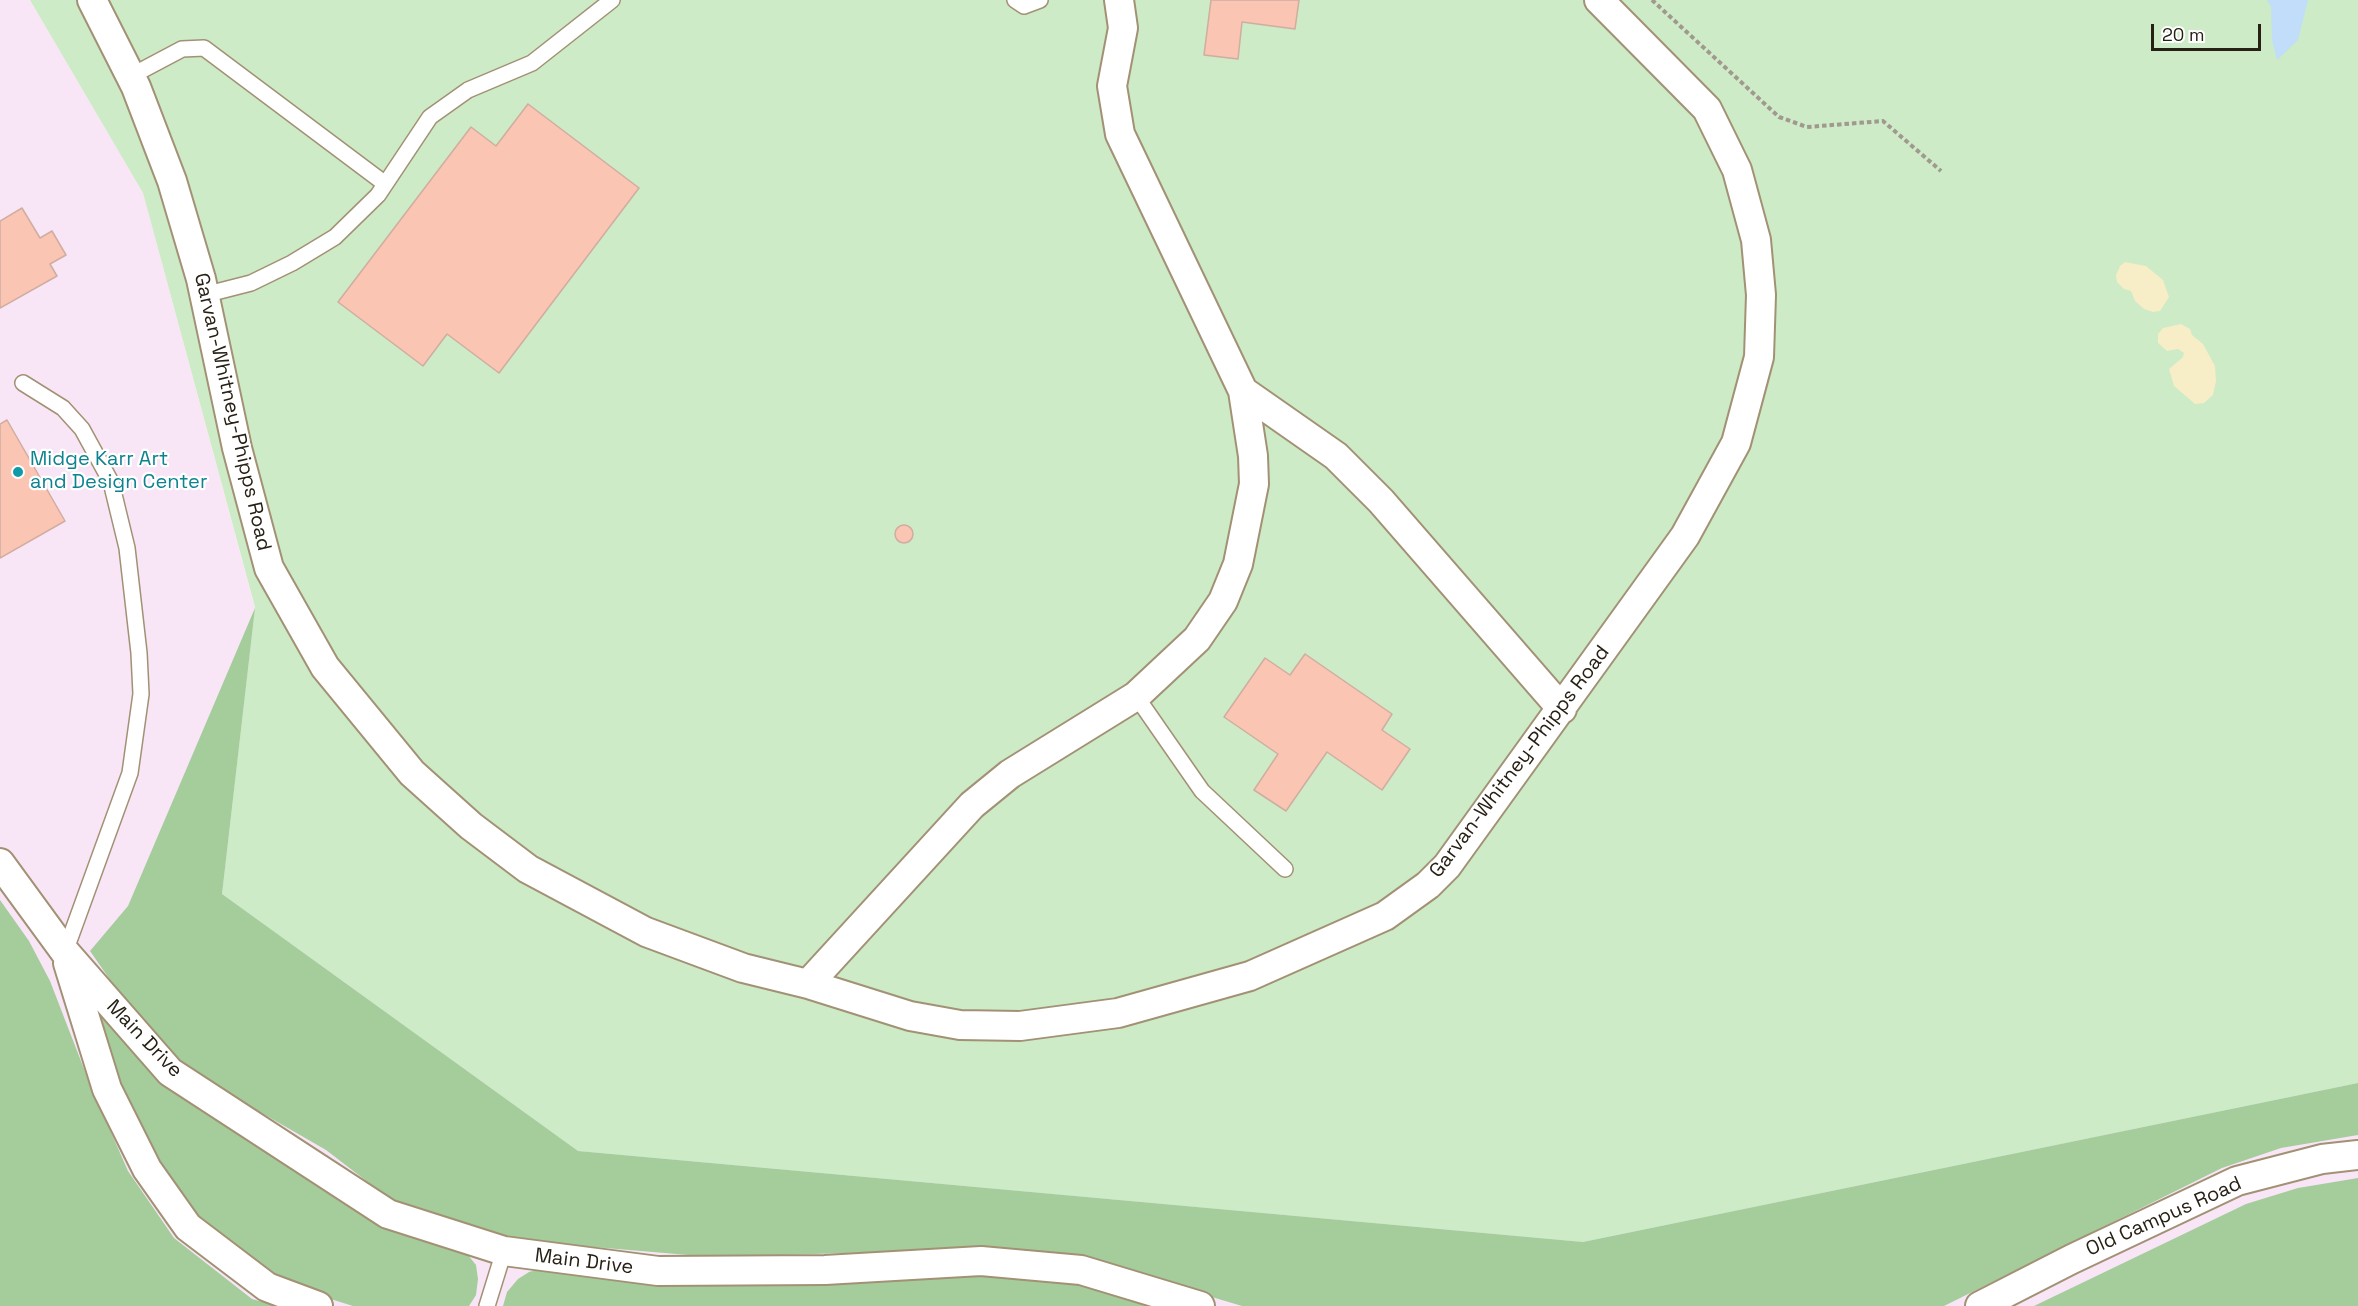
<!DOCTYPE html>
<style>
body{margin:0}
#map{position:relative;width:2358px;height:1306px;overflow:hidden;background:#fdf5e9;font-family:"Space Grotesk",sans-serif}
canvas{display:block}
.scale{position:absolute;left:2151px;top:24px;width:110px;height:27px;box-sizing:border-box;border:3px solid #272015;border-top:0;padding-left:8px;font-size:18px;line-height:21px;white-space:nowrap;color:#272015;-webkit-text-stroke:4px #fff;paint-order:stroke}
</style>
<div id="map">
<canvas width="2358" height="1306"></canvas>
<div class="scale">20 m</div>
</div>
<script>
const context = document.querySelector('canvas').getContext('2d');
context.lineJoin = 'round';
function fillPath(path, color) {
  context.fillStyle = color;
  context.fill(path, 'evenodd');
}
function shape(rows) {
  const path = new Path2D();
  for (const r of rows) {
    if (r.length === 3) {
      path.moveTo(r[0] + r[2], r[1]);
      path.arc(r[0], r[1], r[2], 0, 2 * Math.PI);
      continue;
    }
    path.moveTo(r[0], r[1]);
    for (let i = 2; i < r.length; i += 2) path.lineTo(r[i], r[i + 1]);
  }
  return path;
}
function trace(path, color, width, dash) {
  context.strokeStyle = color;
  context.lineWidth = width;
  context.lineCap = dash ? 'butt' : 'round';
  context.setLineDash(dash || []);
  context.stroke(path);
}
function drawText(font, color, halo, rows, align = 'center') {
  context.font = font + ' "Space Grotesk",sans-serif';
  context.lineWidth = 4.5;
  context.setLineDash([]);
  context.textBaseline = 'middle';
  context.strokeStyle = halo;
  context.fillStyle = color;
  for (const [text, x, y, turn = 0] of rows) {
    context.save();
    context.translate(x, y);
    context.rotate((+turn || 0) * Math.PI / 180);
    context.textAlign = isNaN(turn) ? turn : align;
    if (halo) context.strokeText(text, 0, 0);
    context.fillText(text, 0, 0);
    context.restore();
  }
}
fillPath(shape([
 [0,0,30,0,143,193,255,608,2358,1082,2358,1263,2215,1306,147,1306,0,1012]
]), '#f8e6f7');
fillPath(shape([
 [30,0,2358,0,2358,1083,1583,1242,578,1151,222,894,255,607,143,193]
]), '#ccebc6');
fillPath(shape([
 [255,608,222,894,578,1151,1583,1242,2358,1083,2358,1135,2281,1148,2222,1168,1944,1306,1242,1306,1118,1269,1001,1253,881,1252,712,1257,499,1239,399,1206,326,1150,189,1071,152,1040,90,951,128,906],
 [0,900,29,941,50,981,91,1087,128,1171,174,1238,252,1299,277,1306,0,1306],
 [85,995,133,1050,441,1243,468,1255,476,1265,478,1279,476,1295,469,1306,353,1306,292,1287,192,1223,137,1139],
 [2358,1178,2358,1306,2034,1306,2246,1204,2298,1188],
 [544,1268,1025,1273,1082,1282,1171,1306,503,1306,507,1292,518,1279,529,1272]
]), '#a4cd9b');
fillPath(shape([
 [2125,262,2146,266,2163,280,2169,297,2160,311,2153,312,2144,309,2135,301,2131,291,2124,289,2117,282,2116,275,2120,266],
 [2181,324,2190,329,2192,335,2203,344,2215,366,2216,381,2213,395,2204,403,2195,404,2174,386,2169,369,2183,357,2184,353,2178,349,2167,351,2158,343,2158,334,2163,328]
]), '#f7edc7');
fillPath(shape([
 [2267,0,2308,0,2298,40,2277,60,2272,40,2271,6]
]), '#c1ddfa');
const building = shape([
 [1211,0,1299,0,1295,29,1242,22,1238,59,1204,55,1211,0],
 [528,104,639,188,499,373,447,334,423,366,338,302,471,127,496,146,528,104],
 [22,208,40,238,52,231,66,255,50,264,57,276,0,308,0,221,22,208],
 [7,420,65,521,0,558,0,424,7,420],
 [904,534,9],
 [1305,654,1392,714,1382,730,1410,749,1382,790,1327,752,1286,811,1254,790,1278,754,1224,717,1265,658,1290,675,1305,654]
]);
fillPath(building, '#fac5b2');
trace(building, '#d0ada1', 1.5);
const service = shape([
 [1015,0,1024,6,1040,0],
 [131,76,182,49,204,48,384,183],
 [204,295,251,283,292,263,335,237,378,195,430,117,468,90,532,63,612,0],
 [23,383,63,408,82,429,111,482,127,548,139,653,141,694,130,773,65,952],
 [1136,696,1202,791,1285,869],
 [487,1306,504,1251]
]);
const minor = shape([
 [92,0,136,87,172,181,201,279,237,448,269,568,325,667,412,773,471,826,528,869,646,932,743,968,808,984,910,1016,960,1025,1020,1026,1118,1013,1250,976,1385,916,1428,885,1447,866,1685,536,1736,443,1759,357,1761,295,1756,240,1737,170,1707,109,1599,0],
 [1243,391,1336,456,1381,501,1562,709],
 [0,863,65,952,170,1072,388,1214,504,1251,658,1271,825,1270,981,1261,1081,1270,1200,1306],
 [68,963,107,1089,147,1169,188,1227,267,1287,318,1306],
 [808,984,972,805,1010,774,1136,696,1197,639,1223,601,1238,564,1254,484,1253,456,1243,391,1120,134,1112,86,1123,28,1119,0],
 [1980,1306,2072,1259,2237,1181,2322,1159,2358,1155]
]);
trace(service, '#a39175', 18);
trace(minor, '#a39175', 32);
trace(shape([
 [1652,0,1779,117,1807,127,1883,121,1941,171]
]), '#a1998d', 4, [4.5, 3]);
trace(service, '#fff', 15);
trace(minor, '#fff', 28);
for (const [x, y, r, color] of [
 [18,472,6,"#0f9aa8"]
]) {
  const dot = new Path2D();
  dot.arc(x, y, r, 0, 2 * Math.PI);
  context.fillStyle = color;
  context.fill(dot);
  trace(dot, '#fff', 2);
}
drawText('20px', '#272015', '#fff', [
 ["Garvan-Whitney-Phipps Road",232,412,77],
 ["Garvan-Whitney-Phipps Road",1520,762,-53],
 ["Main Drive",144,1039,46],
 ["Old Campus Road",2164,1217,-24],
 ["Main Drive",584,1262,7]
]);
drawText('20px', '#0d838f', '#fff', [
 ["Midge Karr Art",30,460],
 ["and Design Center",30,483]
], 'left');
</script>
